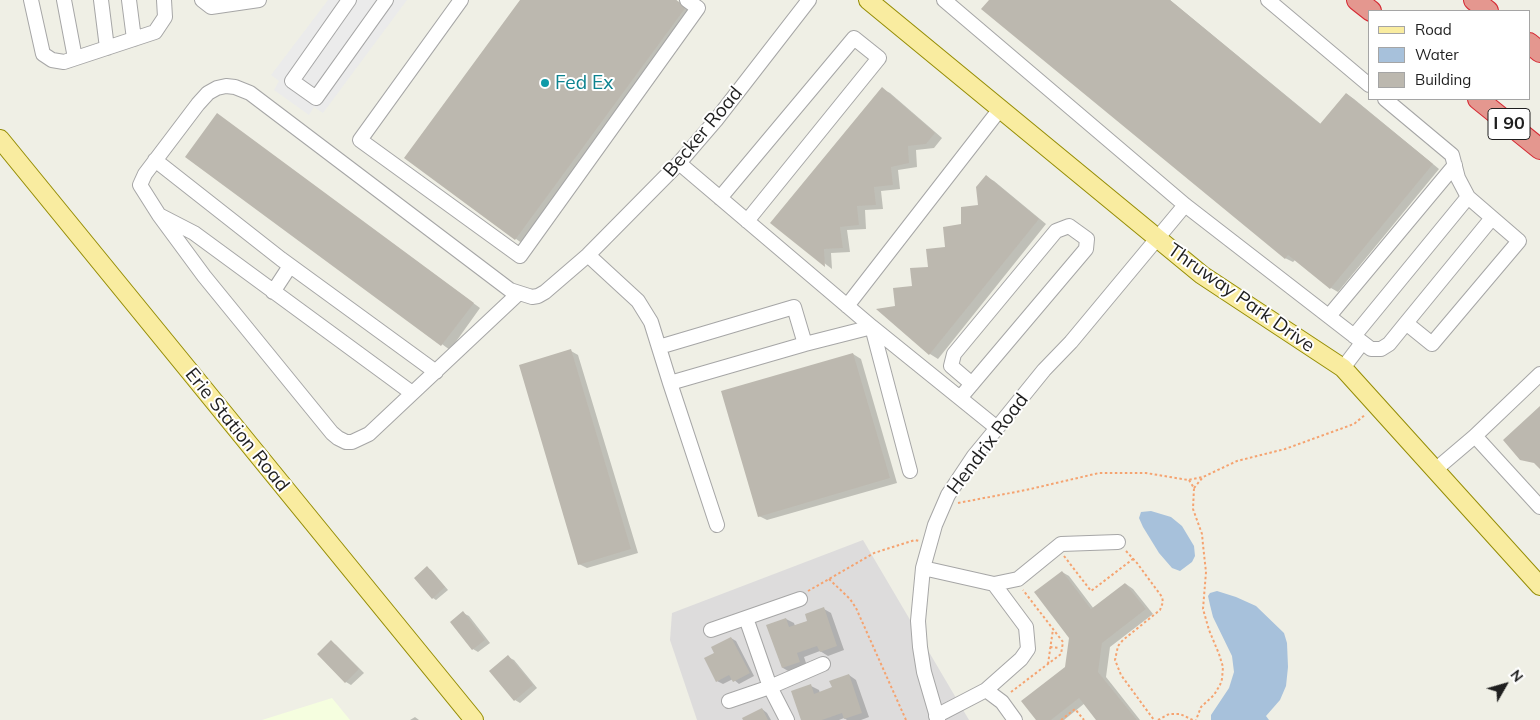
<!DOCTYPE html>
<style>
body{margin:0}
#map{position:relative;width:1540px;height:720px;overflow:hidden;background:#efefe5;font-family:Mulish,sans-serif}
canvas{display:block}
.legend{position:absolute;left:1368px;top:10px;width:162px;height:90px;box-sizing:border-box;background:#fff;border:1px solid #a5a5a5;margin:0;padding:6px 9px;list-style:none;font-size:15px;color:#1f1f1f}
.legend li{display:flex;align-items:center;gap:10px;height:25px}
.legend b{width:25px;border:1px solid #a5a5a5}
.north{position:absolute;left:1480px;top:660px;width:50px;height:50px;-webkit-text-stroke:4px #fff;paint-order:stroke;rotate:52deg;font-size:14px;font-weight:700;line-height:20px;text-align:center;color:#1f1f1f}
.north::after{content:'';display:block;margin:auto;width:18px;height:22px;background:#1f1f1f;clip-path:polygon(50% 0,100% 100%,50% 72%,0 100%)}
</style>
<div id="map">
<canvas width="1540" height="720"></canvas>
<ul class="legend">
<li><b style="height:6px;background:#f9eca0"></b>Road</li>
<li><b style="height:14px;background:#a7c1db"></b>Water</li>
<li><b style="height:14px;background:#bcb8af"></b>Building</li>
</ul>
<div class="north">N</div>
</div>
<script>
const context = document.querySelector('canvas').getContext('2d');
context.lineJoin = 'round';
function fillPath(path, color) {
  context.fillStyle = color;
  context.fill(path, 'evenodd');
}
function shape(rows) {
  const path = new Path2D();
  for (const r of rows) {
    path.moveTo(r[0], r[1]);
    for (let i = 2; i < r.length; i += 2) path.lineTo(r[i], r[i + 1]);
  }
  return path;
}
function trace(path, color, width, dash) {
  context.strokeStyle = color;
  context.lineWidth = width;
  context.lineCap = dash ? 'butt' : 'round';
  context.setLineDash(dash || []);
  context.stroke(path);
}
function drawText(font, color, halo, rows, align = 'center') {
  context.font = font + ' Mulish,sans-serif';
  context.lineWidth = 4;
  context.setLineDash([]);
  context.textBaseline = 'middle';
  context.strokeStyle = halo;
  context.fillStyle = color;
  for (const [text, x, y, turn = 0] of rows) {
    context.save();
    context.translate(x, y);
    context.rotate((+turn || 0) * Math.PI / 180);
    context.textAlign = isNaN(turn) ? turn : align;
    if (halo) context.strokeText(text, 0, 0);
    context.fillText(text, 0, 0);
    context.restore();
  }
}
fillPath(shape([
 [863,540,969,720,697,720,670,640,672,613]
]), '#dddcdc');
fillPath(shape([
 [332,698,350,720,262,720]
]), '#f5fedf');
fillPath(shape([
 [328,0,407,0,323,113,314,107,309,115,274,90,279,81,271,75]
]), '#ebebeb');
fillPath(shape([
 [1151,511,1171,517,1182,526,1194,546,1195,556,1192,562,1180,571,1172,568,1159,553,1143,527,1139,518,1141,512],
 [1217,591,1236,597,1256,606,1284,633,1287,643,1288,667,1286,686,1280,700,1266,716,1269,720,1211,720,1211,715,1229,688,1234,672,1232,656,1213,617,1210,605,1208,596,1210,593]
]), '#a7c1db');
fillPath(shape([
 [521,0,676,0,693,12,523,244,405,158],
 [990,0,1170,0,1322,125,1347,94,1354,99,1439,169,1338,292,1331,288,1296,259,1293,262,1285,258],
 [882,89,890,93,942,138,934,148,916,150,917,167,898,170,900,189,881,191,883,209,865,210,866,229,847,230,850,252,831,253,832,269,772,223],
 [218,115,480,308,450,350,187,156],
 [986,177,994,181,1046,224,938,359,930,354,879,309,896,307,946,249,963,225,980,206],
 [571,351,578,355,638,553,587,568,579,564],
 [853,354,861,359,897,483,767,520,759,516],
 [427,568,431,570,448,590,436,600,433,598],
 [1062,572,1069,576,1094,609,1126,584,1133,589,1153,614,1110,647,1106,677,1140,720,1098,720,1085,703,1064,720,1037,720,1066,667,1071,638],
 [824,609,831,613,844,650,828,656,820,651,804,657,807,666,790,672,783,668,786,619,794,623,795,626,809,622],
 [463,613,469,616,490,643,478,652,473,649],
 [731,638,736,641,754,676,739,684,733,679,723,684,717,681,716,653],
 [331,642,336,645,364,673,351,685,346,682],
 [508,657,514,660,537,688,520,703,515,700],
 [849,675,856,680,869,717,861,720,847,720,844,718,839,720,802,720,811,686,819,690,820,693,833,688],
 [762,709,767,713,771,720,745,720],
 [415,717,419,720,410,720]
]), '#0003');
fillPath(shape([
 [520,0,676,0,686,7,515,240,404,158],
 [989,0,1170,0,1320,124,1346,93,1433,164,1330,289,1288,255,1285,259,981,9],
 [882,87,935,133,926,144,908,146,909,163,891,167,893,185,874,187,876,205,857,206,859,225,840,227,843,248,824,249,825,267,770,223],
 [217,113,474,303,441,346,185,157],
 [986,175,1039,219,929,355,876,309,895,306,893,288,912,286,910,268,928,267,926,249,945,247,943,227,961,224,961,207,978,205,976,187],
 [571,349,631,549,578,565,519,365],
 [853,353,890,478,758,517,721,391],
 [1540,406,1540,469,1534,463,1520,460,1503,440],
 [427,566,445,587,432,599,414,578],
 [1062,571,1091,609,1125,583,1146,609,1102,643,1098,672,1137,720,1096,720,1079,698,1051,720,1036,720,1021,701,1065,667,1069,638,1034,592],
 [824,607,837,646,820,652,817,646,797,653,800,662,782,668,766,625,786,618,789,627,807,621,805,614],
 [463,611,485,640,472,650,450,622],
 [731,637,750,673,733,682,729,675,716,682,704,658,714,653,711,647],
 [331,640,359,669,345,683,317,654],
 [508,655,533,685,514,701,489,671],
 [849,674,862,713,844,719,842,713,822,720,801,720,791,691,811,684,814,694,832,687,829,681],
 [762,708,768,720,743,720,742,718]
]), '#bcb8af');
const minor = shape([
 [31,0,43,54,52,60,64,62,155,32,165,17,164,0],
 [64,0,75,58],
 [101,0,107,48],
 [129,0,134,39],
 [202,0,211,7,259,0],
 [349,0,292,81,316,98,386,0],
 [461,0,360,140,520,256,698,8,687,0],
 [944,0,1185,205,1371,349,1381,349,1389,344,1406,323,1432,344,1519,241,1468,197,1458,178,1452,155,1385,99],
 [1268,0,1369,85],
 [155,160,281,259,436,372],
 [679,163,872,327,997,428],
 [720,198,854,38,879,58,747,221],
 [161,216,194,233,412,393],
 [588,255,638,301,651,322,670,383,717,525],
 [273,292,290,266],
 [519,293,369,434,352,442,346,442,338,438,332,433,204,276,159,215,140,185,145,174,198,104,208,93,217,88,226,86,235,87,250,93,510,290,532,297,538,296,545,292,588,255,679,163,716,120,809,0],
 [847,306,1000,109],
 [1329,316,1455,165],
 [1406,323,1492,218],
 [1354,336,1468,197],
 [659,347,794,307,805,344],
 [1343,368,1362,343],
 [670,383,805,344,872,327,910,471],
 [960,398,1086,249,1087,239,1069,226,1056,231,954,354,951,366,972,384],
 [1475,436,1540,507],
 [1435,470,1475,436,1540,374],
 [923,568,994,584,1018,579,1061,544,1118,542],
 [746,618,770,687,787,720],
 [711,630,800,599],
 [986,690,1002,702,1015,720],
 [729,701,770,687,823,664],
 [936,716,986,690,1021,659,1028,649,1026,627,994,584],
 [938,720,924,672,920,647,918,621,923,568,935,525,948,495,974,456,997,428,1044,370,1071,342,1185,205]
]);
const major = shape([
 [868,0,1202,275,1343,368,1540,586],
 [0,139,474,720]
]);
const highway = shape([
 [1357,0,1371,11],
 [1474,0,1488,11],
 [1529,43,1540,52],
 [1478,99,1540,149]
]);
trace(minor, '#a6a6a6', 16);
trace(major, '#958d05', 20);
trace(highway, '#d52a34', 22);
trace(shape([
 [1189,480,1194,488,1193,509,1202,534,1203,545,1206,572,1203,609,1209,630,1219,654,1223,667,1222,679,1220,685,1214,695,1201,707,1196,720],
 [1194,488,1203,477],
 [958,503,1026,490,1099,473,1146,473,1188,480,1203,477,1237,461,1285,449,1354,424,1366,414],
 [1126,551,1137,563,1162,597,1163,602,1160,610,1123,640,1118,646,1115,660,1121,675,1154,720],
 [1064,556,1091,591,1133,559],
 [829,579,850,599,856,608,906,720],
 [808,591,874,553,915,540,919,541],
 [1050,647,1060,648],
 [1048,664,1053,629],
 [1011,692,1061,654,1063,642,1023,590],
 [1061,720,1075,709,1084,720],
 [1158,720,1169,714,1180,714,1193,720]
]), '#f5a370', 2, [2.5, 2.5]);
trace(minor, '#fff', 14);
trace(major, '#f9eca0', 18);
trace(highway, '#e4978f', 20);
for (const [x, y, r, color] of [
 [545,83,5,"#0f9aa8"]
]) {
  const dot = new Path2D();
  dot.arc(x, y, r, 0, 2 * Math.PI);
  context.fillStyle = color;
  context.fill(dot);
  trace(dot, '#fff', 2);
}
for (const [x, y, w] of [
 [1509,124,42]
]) {
  const box = new Path2D();
  box.roundRect(x - w / 2, y - 15.5, w, 31, 4);
  context.fillStyle = '#fff';
  context.fill(box);
  trace(box, '#1f1f1f', 1);
}
drawText('bold 18px', '#1f1f1f', null, [
 ["I 90",1509,124]
]);
drawText('19px', '#0d838f', '#fff', [
 ["Fed Ex",555,83]
], 'left');
drawText('19px', '#1f1f1f', '#fff', [
 ["Becker Road",703,132,-50],
 ["Thruway Park Drive",1241,298,35],
 ["Erie Station Road",237,430,51],
 ["Hendrix Road",988,444,-53]
]);
</script>
